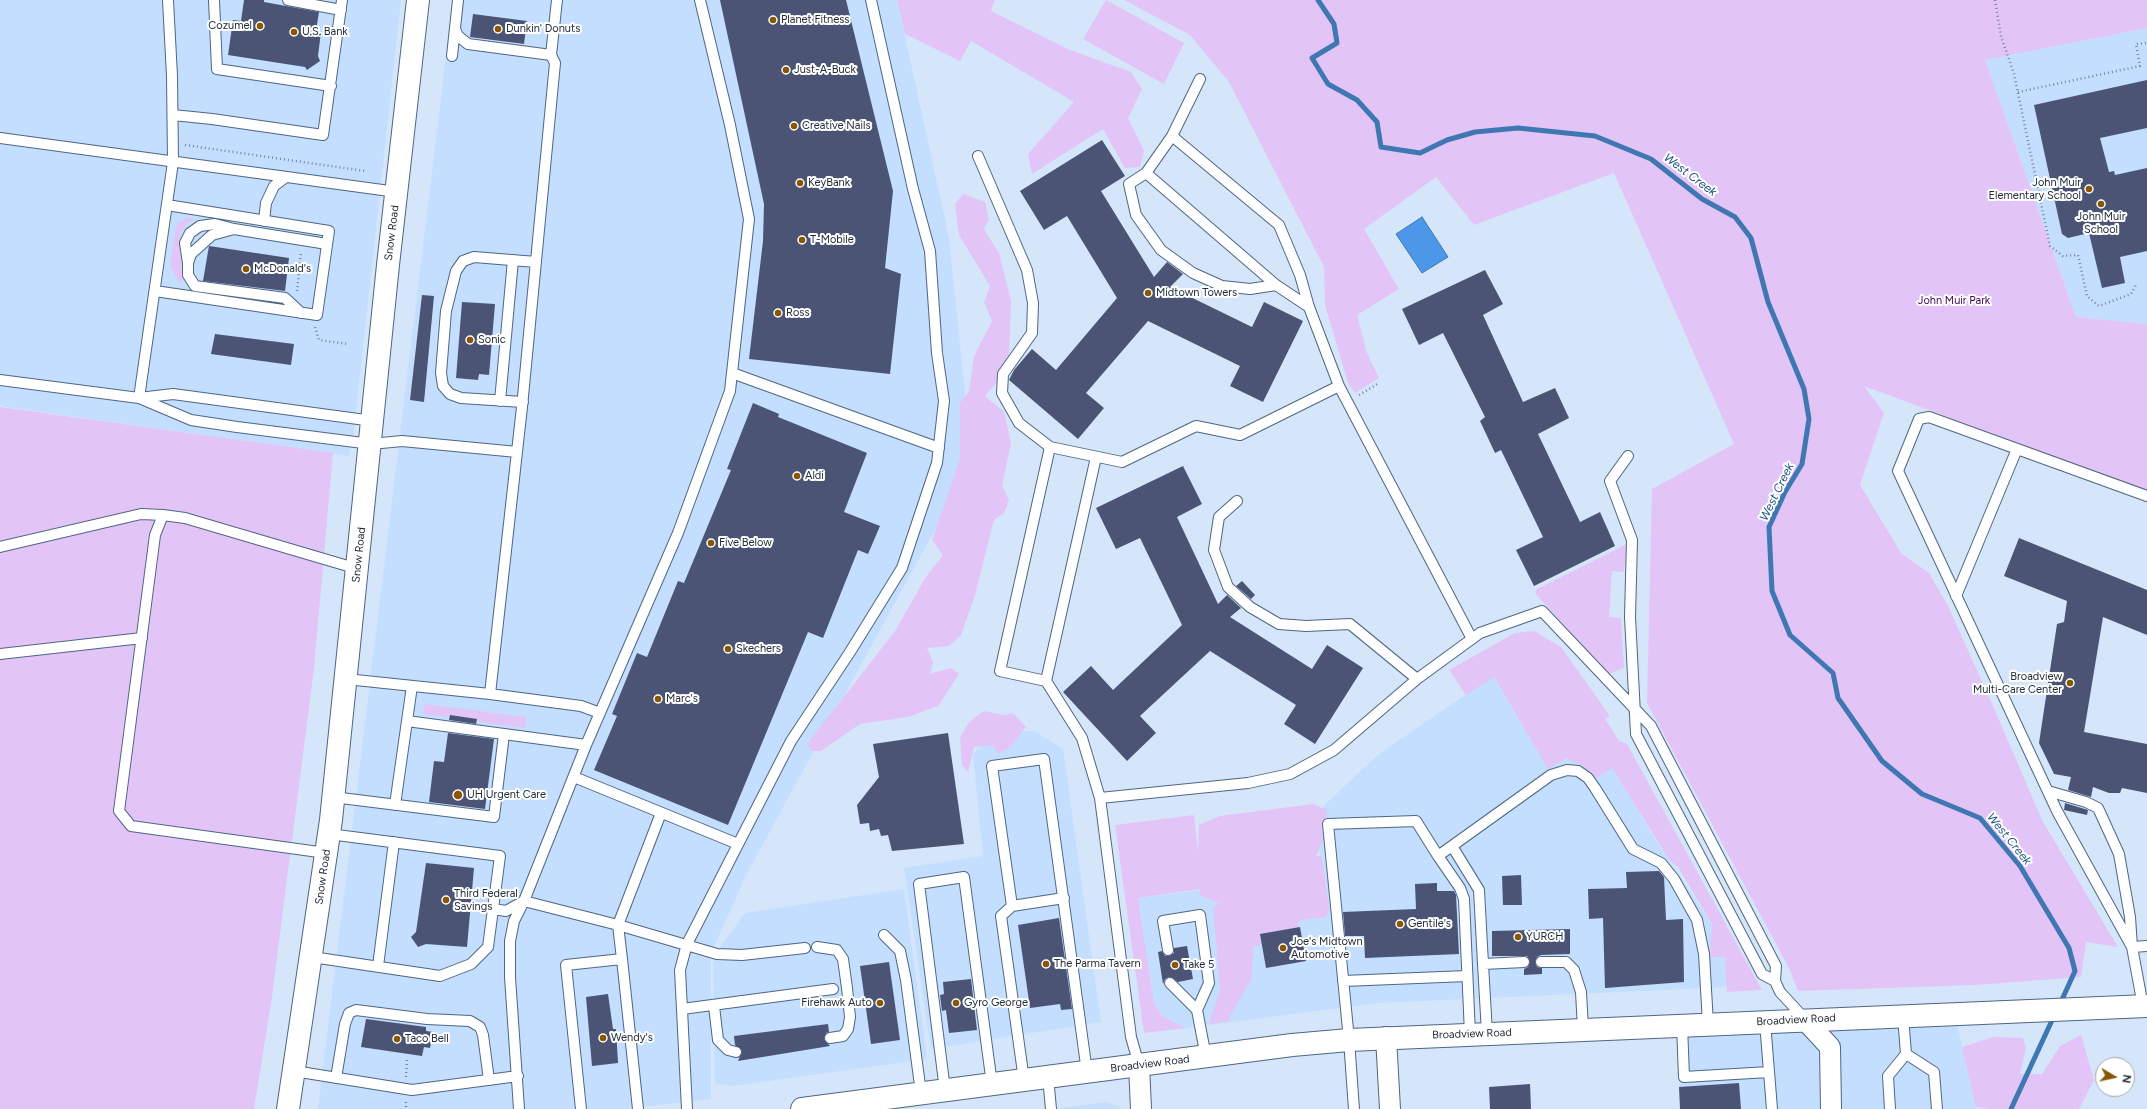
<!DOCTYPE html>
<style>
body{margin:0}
#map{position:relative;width:2147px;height:1109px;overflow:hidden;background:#d5e6fa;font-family:Figtree,sans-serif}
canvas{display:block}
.north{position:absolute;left:2095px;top:1057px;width:40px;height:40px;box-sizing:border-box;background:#fff;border:1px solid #a6abaf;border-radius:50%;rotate:99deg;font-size:11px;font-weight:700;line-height:16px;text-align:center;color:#202c38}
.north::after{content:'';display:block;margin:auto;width:14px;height:18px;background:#885700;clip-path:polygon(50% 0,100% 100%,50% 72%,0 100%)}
</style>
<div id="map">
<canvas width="2147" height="1109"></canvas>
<div class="north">N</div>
</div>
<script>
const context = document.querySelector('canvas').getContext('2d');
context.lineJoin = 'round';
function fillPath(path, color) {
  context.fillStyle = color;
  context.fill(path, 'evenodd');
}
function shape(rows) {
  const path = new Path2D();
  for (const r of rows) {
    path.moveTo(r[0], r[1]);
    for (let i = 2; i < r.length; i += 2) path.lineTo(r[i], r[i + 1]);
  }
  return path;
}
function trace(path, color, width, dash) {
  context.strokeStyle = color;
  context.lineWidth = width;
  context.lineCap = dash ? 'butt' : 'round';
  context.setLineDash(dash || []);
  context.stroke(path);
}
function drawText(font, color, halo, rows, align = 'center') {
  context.font = font + ' Figtree,sans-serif';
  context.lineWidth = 4;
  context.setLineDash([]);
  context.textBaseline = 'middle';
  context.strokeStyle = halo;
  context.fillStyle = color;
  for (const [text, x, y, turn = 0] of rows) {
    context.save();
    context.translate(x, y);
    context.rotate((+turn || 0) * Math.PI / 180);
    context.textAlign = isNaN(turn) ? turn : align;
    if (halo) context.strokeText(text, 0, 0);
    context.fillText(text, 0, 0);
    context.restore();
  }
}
fillPath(shape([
 [0,0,401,0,354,430,349,456,0,406],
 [453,0,897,0,949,238,972,462,746,875,711,954,711,1099,624,1109,318,1109],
 [2147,28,2147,324,2076,317,1985,60],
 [1493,676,1548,769,1566,758,1612,767,1657,842,1712,924,1727,956,1728,987,1378,1003,1186,1028,1162,1016,1154,1003,1138,898,1217,888,1256,925,1325,917,1316,813,1379,754],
 [997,731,1034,731,1063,749,1101,1022,931,1049,904,868,983,856,973,754],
 [904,889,927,1059,732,1086,715,1083,713,957,745,913],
 [1957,1024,1977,1109,1681,1109,1677,1037],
 [1107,1102,1120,1107,1120,1109,1053,1109]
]), '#c3defe');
fillPath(shape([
 [897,0,995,0,991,11,1070,50,1131,72,1142,89,1128,118,1144,151,1140,167,1125,168,1103,129,1032,174,1028,154,1074,102,971,41,960,61,905,34],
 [1106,0,1184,43,1164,84,1083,39],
 [1124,0,2147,0,2147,28,1985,60,2076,317,2147,324,2147,491,1864,386,1884,413,1860,485,1901,553,1929,573,1948,606,1993,706,2043,822,2118,947,2086,942,2081,977,1975,985,1798,991,1789,968,1647,703,1652,489,1734,444,1614,173,1474,225,1436,177,1364,229,1399,289,1357,315,1367,353,1379,378,1355,393,1348,383,1325,305,1324,267,1229,82,1190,35],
 [963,194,985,202,989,219,984,229,999,253,1011,301,1009,354,997,382,985,396,1004,412,1011,443,1002,486,1009,500,1004,513,994,520,975,595,961,635,949,646,927,648,933,662,930,674,951,668,959,674,938,706,908,717,860,724,821,751,811,751,808,743,895,631,926,577,943,555,932,540,960,459,960,403,969,391,974,356,992,321,984,302,990,286,959,235,955,204],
 [188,217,195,219,186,224,179,237,183,281,179,282,171,268,171,258,176,228,179,223],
 [0,407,333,453,314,668,272,997,254,1109,0,1109],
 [1627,544,1624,572,1612,571,1609,617,1621,618,1624,668,1608,674,1535,593,1537,589],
 [1534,631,1561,647,1610,716,1605,719,1619,741,1627,744,1762,990,1727,992,1725,957,1710,957,1712,924,1678,867,1670,861,1612,768,1596,778,1585,767,1566,758,1548,769,1494,677,1466,695,1449,670,1515,633],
 [425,704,526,717,525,728,423,714],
 [984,711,1003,715,1013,713,1026,727,1011,746,998,754,992,745,974,747,968,772,962,765,960,738,969,722],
 [1313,804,1327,810,1324,837,1316,856,1322,856,1329,910,1326,917,1300,920,1295,934,1253,947,1252,978,1230,1016,1230,1021,1209,1024,1220,989,1213,907,1219,903,1200,895,1200,889,1138,898,1154,1003,1162,1016,1186,1028,1144,1033,1115,825,1194,815,1198,853,1199,825,1220,816],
 [2081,1035,2094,1080,2079,1109,1990,1109,1976,1107,1962,1047,1993,1037,2023,1038,2026,1048,2020,1074,2042,1074,2060,1046]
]), '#e3c4f7');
const water = shape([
 [1422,217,1448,257,1422,273,1396,234,1422,217]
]);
fillPath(water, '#4c97e7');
trace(water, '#3f77b2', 1);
trace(shape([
 [1318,0,1334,24,1337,43,1312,58,1328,84,1357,100,1377,122,1381,147,1420,153,1447,140,1475,132,1518,128,1595,136,1651,159,1702,199,1735,217,1751,238,1768,302,1804,389,1809,419,1802,464,1785,492,1769,527,1772,591,1790,635,1833,673,1838,698,1882,761,1922,794,1980,818,2020,866,2069,948,2075,971,2060,1004],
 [2011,1109,2054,1016]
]), '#3f77b2', 5);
fillPath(shape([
 [244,0,264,0,264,2,319,12,316,31,321,32,318,56,320,61,307,70,305,67,228,55,233,20,241,21],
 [720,0,846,0,893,191,885,268,901,274,890,374,749,359,763,241,764,204],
 [473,14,527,21,524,44,470,37],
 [2147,80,2147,128,2100,138,2109,172,2114,171,2115,175,2147,168,2147,251,2120,257,2125,283,2102,288,2089,233,2068,238,2062,234,2034,105],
 [1102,140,1125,176,1101,191,1154,277,1167,262,1183,274,1170,287,1252,327,1264,302,1303,321,1263,402,1230,386,1240,366,1148,321,1086,393,1104,408,1078,439,1009,380,1014,370,1032,349,1056,370,1117,298,1067,216,1044,230,1020,191],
 [209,246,289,258,285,291,203,281],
 [1485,270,1503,304,1483,315,1523,402,1555,388,1569,418,1538,434,1580,522,1600,512,1615,546,1534,586,1516,550,1543,537,1501,450,1495,453,1480,421,1485,417,1443,333,1419,345,1402,309],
 [422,295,434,296,424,402,410,400],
 [462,302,495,304,489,375,479,374,478,380,456,378],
 [215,334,294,344,291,365,211,354],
 [753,403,779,414,778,417,867,453,844,512,880,526,868,554,858,550,823,638,808,632,728,825,594,770,617,716,612,714,637,653,647,657,678,581,684,583,731,470,727,469],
 [1183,466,1202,504,1177,517,1218,604,1227,595,1241,608,1230,617,1312,669,1327,645,1363,668,1315,744,1284,724,1296,705,1210,651,1140,716,1156,733,1127,761,1063,692,1091,666,1113,690,1182,625,1140,538,1116,549,1096,508],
 [2019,538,2147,590,2147,635,2103,617,2084,732,2147,744,2147,793,2122,788,2120,793,2109,793,2093,787,2091,797,2068,790,2071,777,2054,774,2039,743,2057,624,2064,622,2067,601,2004,576],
 [1242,581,1255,595,1251,599,1236,586],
 [450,715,477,719,476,724,449,720],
 [448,733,494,739,485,809,429,802,434,761,444,762],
 [948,733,964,844,892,851,888,835,881,836,879,829,870,831,869,823,860,824,857,805,879,777,873,744],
 [2065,803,2088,810,2087,815,2064,810],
 [426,863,474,868,467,947,426,944,418,947,411,937,416,932],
 [1659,871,1664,877,1666,920,1683,919,1684,982,1605,988,1603,918,1589,919,1588,889,1627,888,1626,872],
 [1521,875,1522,905,1503,905,1502,876],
 [1437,883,1437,891,1454,891,1456,895,1459,954,1365,958,1364,936,1345,936,1343,912,1416,909,1415,884],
 [1059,918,1072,1009,1061,1010,1060,1004,1030,1008,1018,925],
 [1300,927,1306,961,1266,968,1260,934],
 [1570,929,1570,954,1541,955,1537,957,1535,962,1537,967,1542,968,1542,974,1524,975,1524,969,1528,967,1530,962,1527,956,1492,956,1492,931],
 [1187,946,1193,979,1178,982,1169,977,1165,979,1163,984,1158,952,1162,951,1165,956,1169,956,1174,953,1174,948],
 [889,962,900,1040,871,1044,860,966],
 [971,979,977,1030,949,1033,946,1010,942,1011,940,995,944,994,943,982],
 [608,994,613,1029,616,1029,618,1063,592,1066,586,997],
 [366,1019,426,1027,426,1031,433,1032,430,1048,424,1047,422,1056,361,1047],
 [828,1024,829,1032,826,1033,824,1039,830,1046,738,1061,742,1051,735,1045,734,1036],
 [1739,1083,1741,1109,1680,1109,1679,1087],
 [1530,1084,1531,1109,1490,1109,1489,1087]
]), '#4b5475');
const lane = shape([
 [214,0,217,69,331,86],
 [288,0,341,10],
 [455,29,458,36,468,44,551,55],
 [452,56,458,0],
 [1200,79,1172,136,1279,225,1300,275,1309,307,1339,386],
 [173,115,212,119,323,135,342,0],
 [1172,136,1146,173,1276,285,1309,307],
 [0,138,397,192],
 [978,156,1027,270,1033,303,1032,333,1003,374,1002,393,1019,423,1050,447],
 [1146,173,1129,184,1136,215,1161,250,1193,273,1222,286,1250,289,1276,285],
 [264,221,266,203,274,186,286,177],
 [188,263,185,243,190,233,200,226,215,224,234,229],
 [155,291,317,315,329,231,167,205],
 [301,313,285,298,195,286,188,275,188,263,191,254,212,235,234,229,327,244],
 [732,373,939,448],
 [0,380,139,398,173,394,373,421],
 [139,398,173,162,172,76,168,0],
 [139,398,191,420,237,427,371,444,402,441,517,452],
 [500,401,513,260],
 [523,402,461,398,450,394,443,386,441,373,446,311,456,271,463,261,474,257,536,262],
 [1628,456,1610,481,1632,540,1630,617,1636,734,1762,974,1775,981],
 [1237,501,1219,517,1214,550,1228,587,1250,607,1279,624,1306,626,1350,624,1417,679],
 [0,547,141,514,163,515],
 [1956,596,2017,449],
 [0,654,142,638],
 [346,679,490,694,522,407,555,63,551,55,557,0],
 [1046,681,1096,457],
 [490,694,581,706,600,713],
 [407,721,504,734],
 [574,777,738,844],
 [2048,791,2086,802,2098,808,2119,854,2130,917,2132,947,2147,946],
 [333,797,494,817,504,734,586,745],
 [1100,798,1082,738,1046,681,1000,671,1050,447,1122,462,1196,426,1240,435,1339,386,1472,639],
 [395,805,412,686],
 [329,834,500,856,493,909,506,911,524,901,618,925,717,954,742,955,805,948],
 [1452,846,1479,890,1483,964],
 [326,853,131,826,119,811,155,535,163,515,185,518,358,569],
 [1438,856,1460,888,1464,899,1470,1034],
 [1012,906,1064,898],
 [884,935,900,951,906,980,921,1093],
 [817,947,837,950,843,959,847,988,850,1017,848,1029,843,1036,830,1038],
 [1168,950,1163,921,1200,915,1209,983,1197,1010,1206,1057],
 [312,957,440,976,471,964,488,947,493,909],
 [622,959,618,925,661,813],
 [1541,962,1566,962,1574,970,1581,992,1583,1029],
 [378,966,394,842],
 [1343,981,1467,976],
 [1170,983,1197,1010],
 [714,1006,718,1040,728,1050,736,1052],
 [2143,1006,2132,947,2057,811,1898,471,1919,419,1929,417,2147,496],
 [682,1009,833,989],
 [1903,1016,1906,1054,1934,1072,1937,1109],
 [1765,1022,1772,1109],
 [1682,1025,1684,1077,1769,1072],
 [1487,1033,1483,964,1524,962],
 [1139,1065,1131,1037,1100,798,1248,783,1290,774,1334,750,1417,679,1480,633,1542,611,1651,726,1776,966,1775,981,1780,992,1805,1019],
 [294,1071,412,1090,518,1076],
 [1048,1077,1051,1109],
 [336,1078,345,1024,349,1013,356,1010,427,1019,470,1021,480,1027,483,1035,489,1080],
 [1024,1080,1001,916,1012,906,992,766,1044,759,1087,1072],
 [945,1090,919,884,964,877,992,1084],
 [519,1109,510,977,510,941,514,921,524,901,586,745,678,533,730,391,749,219,730,125,700,0],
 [581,1109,566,965,622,959,638,1109],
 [687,1109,680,970,687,944,791,741,850,652,902,568,937,463,944,401,937,353,930,251,913,189,871,0],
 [1354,1109,1349,1040,1328,824,1416,821,1438,856,1551,775,1567,770,1578,771,1588,778,1595,788,1633,849,1661,863,1674,879,1697,920,1704,954,1708,1024],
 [1890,1109,1888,1076,1906,1054]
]);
const street = shape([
 [1805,1020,1830,1047,1831,1109],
 [1386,1037,1390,1109],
 [1139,1065,1141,1109]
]);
const primary = shape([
 [288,1109,331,820,388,265,418,0],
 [802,1109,1292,1045,1349,1040,2147,1006]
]);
trace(lane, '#4d6683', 12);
trace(street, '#4d6683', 22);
trace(primary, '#4d6683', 24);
trace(shape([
 [1995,0,2001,36,2014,74,2050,246,2063,256,2078,255,2087,296,2099,306,2131,294,2137,283],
 [2018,92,2140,66,2136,44,2147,43],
 [185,145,365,171],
 [297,291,301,253],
 [315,327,319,340,348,344],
 [1359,395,1379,383],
 [406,1077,407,1059],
 [406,1102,406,1109]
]), '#798898', 2.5, [1, 3]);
trace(lane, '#fff', 10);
trace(street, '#fff', 20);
trace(primary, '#fff', 22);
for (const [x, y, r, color] of [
 [773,20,4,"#885700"],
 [260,26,4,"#885700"],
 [498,29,4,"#885700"],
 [294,32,4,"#885700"],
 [786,70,4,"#885700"],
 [794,126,4,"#885700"],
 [800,183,4,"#885700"],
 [2089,189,4,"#885700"],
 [2101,204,4,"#885700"],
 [802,240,4,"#885700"],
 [246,269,4,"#885700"],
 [1148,293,4,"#885700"],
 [778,313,4,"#885700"],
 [470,340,4,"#885700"],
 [797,476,4,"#885700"],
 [711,543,4,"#885700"],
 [728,649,4,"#885700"],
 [2070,683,4,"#885700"],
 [658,699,4,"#885700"],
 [458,795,5,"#885700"],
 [446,900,4,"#885700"],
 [1400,924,4,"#885700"],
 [1518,937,4,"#885700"],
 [1283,948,4,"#885700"],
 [1046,964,4,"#885700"],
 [1175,965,4,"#885700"],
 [880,1003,4,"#885700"],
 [956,1003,4,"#885700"],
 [603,1038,4,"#885700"],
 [397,1039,4,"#885700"]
]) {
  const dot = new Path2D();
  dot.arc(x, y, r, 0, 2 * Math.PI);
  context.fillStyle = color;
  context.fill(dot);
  trace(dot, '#fff', 1.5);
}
drawText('11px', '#202c38', '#fff', [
 ["Planet Fitness",781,20],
 ["Cozumel",252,26,"right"],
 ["Dunkin' Donuts",506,29],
 ["U.S. Bank",302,32],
 ["Just-A-Buck",794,70],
 ["Creative Nails",802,126],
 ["KeyBank",808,183],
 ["John Muir",2081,183,"right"],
 ["Elementary School",2081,196,"right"],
 ["John Muir",2101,217,"center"],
 ["School",2101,230,"center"],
 ["T-Mobile",810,240],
 ["McDonald's",254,269],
 ["Midtown Towers",1156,293],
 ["Ross",786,313],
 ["Sonic",478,340],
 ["Aldi",805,476],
 ["Five Below",719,543],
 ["Skechers",736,649],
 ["Broadview",2062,677,"right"],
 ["Multi-Care Center",2062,690,"right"],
 ["Marc's",666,699],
 ["UH Urgent Care",467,795],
 ["Third Federal",454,894],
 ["Savings",454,907],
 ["Gentile's",1408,924],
 ["YURCH",1526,937],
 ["Joe's Midtown",1291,942],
 ["Automotive",1291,955],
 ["The Parma Tavern",1054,964],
 ["Take 5",1183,965],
 ["Firehawk Auto",872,1003,"right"],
 ["Gyro George",964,1003],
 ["Wendy's",611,1038],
 ["Taco Bell",405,1039]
], 'left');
drawText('11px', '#202c38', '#fff', [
 ["Snow Road",392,233,-83],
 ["Snow Road",359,555,-84],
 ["Snow Road",323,877,-82],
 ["Broadview Road",1796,1020,-3],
 ["Broadview Road",1472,1034,-2],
 ["Broadview Road",1150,1064,-7]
]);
drawText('11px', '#40055a', '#fff', [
 ["John Muir Park",1954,301]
]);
drawText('italic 12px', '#1f5286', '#fff', [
 ["West Creek",1690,175,37],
 ["West Creek",1777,492,-64],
 ["West Creek",2009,839,51]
]);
</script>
